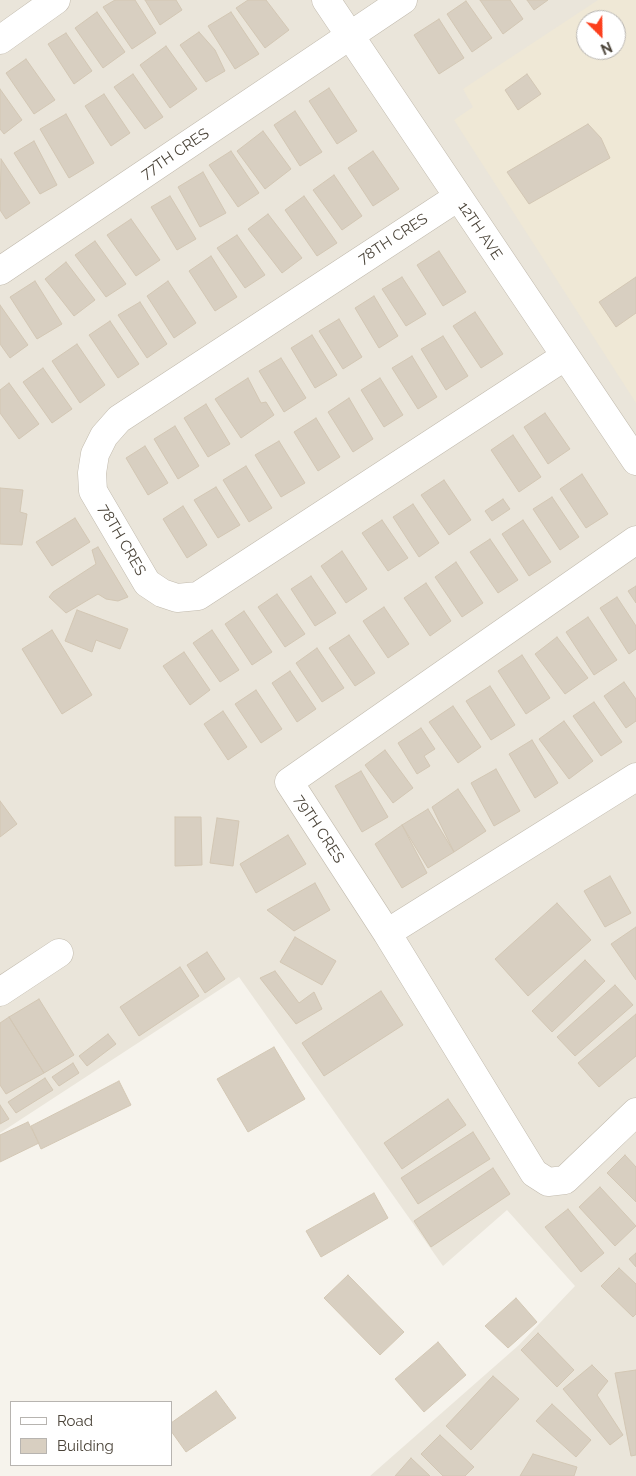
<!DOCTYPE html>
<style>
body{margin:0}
#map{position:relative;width:636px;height:1476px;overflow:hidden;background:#f6f3ec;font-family:Raleway,sans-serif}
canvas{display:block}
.legend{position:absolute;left:10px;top:1401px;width:162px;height:65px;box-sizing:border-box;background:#fff;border:1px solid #b7b4b0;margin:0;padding:6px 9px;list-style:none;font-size:15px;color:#4b4439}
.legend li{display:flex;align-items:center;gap:10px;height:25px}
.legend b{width:25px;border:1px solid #b7b4b0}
.north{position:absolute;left:576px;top:10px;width:50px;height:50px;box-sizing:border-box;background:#fff;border:1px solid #b7b4b0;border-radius:50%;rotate:157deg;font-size:14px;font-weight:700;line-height:20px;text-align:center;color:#4b4439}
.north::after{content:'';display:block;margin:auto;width:18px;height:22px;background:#fc3f1d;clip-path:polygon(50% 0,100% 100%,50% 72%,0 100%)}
</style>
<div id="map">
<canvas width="636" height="1476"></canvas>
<ul class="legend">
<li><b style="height:6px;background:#fff"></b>Road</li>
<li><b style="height:14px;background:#d8cfc1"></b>Building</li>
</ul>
<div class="north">N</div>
</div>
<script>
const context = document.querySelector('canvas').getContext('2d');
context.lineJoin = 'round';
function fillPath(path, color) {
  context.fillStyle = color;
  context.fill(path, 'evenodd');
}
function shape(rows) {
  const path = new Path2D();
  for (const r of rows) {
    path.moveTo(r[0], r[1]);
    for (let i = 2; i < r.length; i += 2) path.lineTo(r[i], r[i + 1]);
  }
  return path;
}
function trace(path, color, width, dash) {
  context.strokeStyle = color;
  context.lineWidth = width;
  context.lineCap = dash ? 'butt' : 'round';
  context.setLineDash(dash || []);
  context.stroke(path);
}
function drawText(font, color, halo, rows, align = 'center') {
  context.font = font + ' Raleway,sans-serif';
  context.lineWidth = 4.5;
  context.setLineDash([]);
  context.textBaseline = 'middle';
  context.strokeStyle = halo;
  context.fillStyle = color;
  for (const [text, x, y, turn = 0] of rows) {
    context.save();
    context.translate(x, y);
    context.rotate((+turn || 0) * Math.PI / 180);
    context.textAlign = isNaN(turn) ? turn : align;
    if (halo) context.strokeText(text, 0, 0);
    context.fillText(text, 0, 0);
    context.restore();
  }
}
fillPath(shape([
 [0,0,636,0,636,1476,370,1476,519,1345,575,1286,507,1210,443,1266,239,977,0,1133],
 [586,20,616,20,616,50,586,50]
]), '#eae5da');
fillPath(shape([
 [598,0,636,0,636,403,454,120,473,107,463,89],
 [586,20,616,20,616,50,586,50]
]), '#efe8d6');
const building = shape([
 [115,0,135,0,156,33,132,49,103,7,115,0],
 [145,0,176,0,182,10,160,25,145,0],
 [248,0,266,0,289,30,265,48,236,8,248,0],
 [480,0,510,0,523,19,503,34,480,0],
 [527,0,548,0,534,10,527,0],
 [466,1,492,38,472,52,447,14,466,1],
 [97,12,125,52,103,68,75,28,97,12],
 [231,12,259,54,235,69,208,26,231,12],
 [439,19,464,58,439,74,414,35,439,19],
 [199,32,215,50,225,71,206,82,180,45,199,32],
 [66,33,92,71,74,84,48,44,66,33],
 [166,46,197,89,170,108,140,65,166,46],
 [26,59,55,100,34,114,6,73,26,59],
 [133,74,163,117,145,129,114,87,133,74],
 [527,74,541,94,518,110,505,90,527,74],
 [329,88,357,131,337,144,309,101,329,88],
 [0,89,22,120,4,134,0,129,0,89],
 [104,94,130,133,111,146,85,106,104,94],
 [295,111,322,152,300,166,274,125,295,111],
 [66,114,94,163,69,178,40,129,66,114],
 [588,124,601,138,610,158,529,204,507,172,588,124],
 [263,131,291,169,265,189,237,151,263,131],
 [34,141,57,185,40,194,14,153,34,141],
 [231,151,259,193,238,207,209,165,231,151],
 [373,151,399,189,373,206,348,168,373,151],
 [1,159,30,203,6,219,0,210,1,159],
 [203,172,226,213,200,227,178,187,203,172],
 [334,175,362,216,342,230,313,190,334,175],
 [170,196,196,239,177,250,151,207,170,196],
 [304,196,337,243,317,256,285,210,304,196],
 [268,214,302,258,282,273,248,229,268,214],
 [131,219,160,260,136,276,107,235,131,219],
 [237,235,265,275,245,288,217,248,237,235],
 [95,241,126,284,106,297,75,255,95,241],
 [439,251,466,292,443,306,417,265,439,251],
 [211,256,237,297,215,311,189,271,211,256],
 [66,262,95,300,74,316,45,279,66,262],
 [402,277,426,314,406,326,382,289,402,277],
 [636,277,636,313,616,327,599,302,636,277],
 [35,281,62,324,37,339,10,297,35,281],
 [168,281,196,323,174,338,147,296,168,281],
 [374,296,398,336,379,348,355,308,374,296],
 [140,302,167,344,147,358,118,315,140,302],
 [0,305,28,345,10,358,0,344,0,305],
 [475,312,503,354,481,368,453,326,475,312],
 [339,319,362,357,343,369,319,331,339,319],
 [110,321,139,364,118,378,89,335,110,321],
 [312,335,337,375,315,388,291,348,312,335],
 [443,336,468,376,446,390,421,349,443,336],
 [77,344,105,385,80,403,52,361,77,344],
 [412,356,437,397,418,409,392,368,412,356],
 [281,358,306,398,284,412,259,371,281,358],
 [43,368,72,409,52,423,23,382,43,368],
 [248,378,261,403,266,402,274,415,241,438,215,399,248,378],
 [380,378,403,415,384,427,361,390,380,378],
 [9,383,39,424,19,439,0,413,0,390,9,383],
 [349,398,373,439,353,452,328,412,349,398],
 [206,404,230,444,208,457,184,418,206,404],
 [545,413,570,449,548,464,524,427,545,413],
 [316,418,340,457,318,471,294,432,316,418],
 [175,426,199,466,178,479,154,439,175,426],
 [513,435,541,477,519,492,491,450,513,435],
 [279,441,305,483,281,497,255,455,279,441],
 [145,446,168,483,148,495,126,458,145,446],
 [246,466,272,508,249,522,223,480,246,466],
 [582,474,608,514,586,528,560,489,582,474],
 [444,480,471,520,449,535,421,495,444,480],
 [216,487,240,525,218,538,194,500,216,487],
 [0,488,23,490,20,512,27,514,22,545,0,544,0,488],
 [552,497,579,537,560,550,533,509,552,497],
 [503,499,510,509,492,521,485,511,503,499],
 [413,504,439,543,419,557,393,517,413,504],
 [183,506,207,545,187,558,163,519,183,506],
 [75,518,90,542,52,566,36,542,75,518],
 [382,520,408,558,388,571,362,533,382,520],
 [523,520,551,562,529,576,502,534,523,520],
 [490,539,518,580,498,593,470,552,490,539],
 [98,547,128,597,118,601,106,599,98,594,66,613,49,597,53,592,96,564,92,550,98,547],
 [342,551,367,589,346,603,321,566,342,551],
 [456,562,483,603,462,617,435,577,456,562],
 [311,576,336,613,315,626,291,589,311,576],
 [426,583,451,621,430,636,404,598,426,583],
 [636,586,636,603,628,591,636,586],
 [277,594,305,634,285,647,258,607,277,594],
 [617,597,636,626,636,649,629,654,600,608,617,597],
 [384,607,409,644,388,658,363,621,384,607],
 [77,610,128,629,120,649,96,640,92,652,65,641,77,610],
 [244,611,272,652,252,665,225,624,244,611],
 [588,617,617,660,594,675,566,632,588,617],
 [52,630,92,695,62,714,22,649,52,630],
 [212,630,239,670,220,682,193,643,212,630],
 [349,635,375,673,355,686,329,648,349,635],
 [557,637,588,678,565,694,535,654,557,637],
 [317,648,344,688,322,702,296,663,317,648],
 [184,652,210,690,190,705,163,666,184,652],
 [522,655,550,698,526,714,498,671,522,655],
 [290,671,316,709,297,722,272,683,290,671],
 [624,682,636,699,636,721,626,728,604,696,624,682],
 [490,686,515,725,491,740,466,701,490,686],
 [256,690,282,729,261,743,235,704,256,690],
 [594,702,622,742,601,756,573,716,594,702],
 [453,706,481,747,458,763,429,722,453,706],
 [223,711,247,747,228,760,204,724,223,711],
 [564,721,593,761,569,779,539,739,564,721],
 [421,728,435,749,424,756,430,766,417,774,398,743,421,728],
 [532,740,558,783,535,798,509,754,532,740],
 [385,750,413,788,393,803,365,765,385,750],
 [496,769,520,811,494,826,471,783,496,769],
 [361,771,388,817,362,832,335,786,361,771],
 [458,789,486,831,454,852,432,807,458,789],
 [0,801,17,824,0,837,0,801],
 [428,809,454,852,428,868,402,825,428,809],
 [175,817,201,817,202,865,175,866,175,817],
 [217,818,239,821,233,866,210,863,217,818],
 [402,825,427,873,402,888,375,844,402,825],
 [288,835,306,864,256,893,240,864,288,835],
 [610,876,631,913,605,927,584,891,610,876],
 [315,883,330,910,294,931,267,910,315,883],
 [557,903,591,940,528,996,495,959,557,903],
 [636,927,636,980,611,944,636,927],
 [295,937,336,961,322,985,280,962,295,937],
 [207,952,225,979,205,993,187,965,207,952],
 [585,960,605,981,552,1032,532,1011,585,960],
 [180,967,199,996,139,1036,120,1007,180,967],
 [275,971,299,1003,314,992,322,1009,296,1024,260,978,275,971],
 [615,985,633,1005,575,1056,557,1037,615,985],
 [381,991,403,1025,324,1076,302,1043,381,991],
 [39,999,74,1055,44,1073,9,1017,39,999],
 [636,1014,636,1056,599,1087,578,1063,636,1014],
 [9,1017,44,1073,6,1094,0,1085,0,1023,9,1017],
 [108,1034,116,1044,87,1066,79,1056,108,1034],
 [274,1047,305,1099,248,1132,217,1079,274,1047],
 [73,1063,79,1073,59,1086,52,1077,73,1063],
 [45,1078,53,1090,16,1113,8,1102,45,1078],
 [119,1081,131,1105,41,1149,31,1126,119,1081],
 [448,1099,466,1125,402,1169,384,1143,448,1099],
 [0,1105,9,1119,0,1124,0,1105],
 [28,1122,39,1143,0,1162,0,1135,28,1122],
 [473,1132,490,1159,418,1204,401,1178,473,1132],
 [625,1155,636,1167,636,1202,607,1173,625,1155],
 [493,1168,510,1194,431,1247,414,1221,493,1168],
 [600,1187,636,1226,615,1246,579,1207,600,1187],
 [374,1193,388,1218,321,1257,306,1231,374,1193],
 [568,1209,604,1253,581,1272,545,1227,568,1209],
 [636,1253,636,1267,629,1259,636,1253],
 [619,1268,636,1284,636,1314,633,1317,601,1286,619,1268],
 [348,1275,404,1332,380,1355,324,1298,348,1275],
 [516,1298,537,1322,508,1348,485,1326,516,1298],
 [538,1333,574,1370,557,1387,521,1350,538,1333],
 [438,1342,466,1375,424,1412,395,1379,438,1342],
 [592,1365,608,1381,597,1395,623,1435,610,1445,563,1389,592,1365],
 [636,1370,636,1455,631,1456,615,1373,636,1370],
 [493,1376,519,1399,471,1450,446,1426,493,1376],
 [216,1391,236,1418,186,1452,171,1431,171,1423,216,1391],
 [552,1404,591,1440,576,1457,536,1421,552,1404],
 [440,1435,474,1467,465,1476,443,1476,421,1454,440,1435],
 [533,1454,577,1467,574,1476,520,1476,533,1454],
 [411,1458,430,1476,395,1476,411,1458]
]);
fillPath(building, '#d8cfc1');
trace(building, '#d3c7b4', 1);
const minor = shape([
 [326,0,636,461],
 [0,40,56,0],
 [458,197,119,419,104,436,95,454,92,473,93,491,147,583,162,593,177,598,198,596,564,357],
 [0,271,403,0],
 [636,540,289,782,387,933,636,777],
 [387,933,534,1173,548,1182,565,1180,636,1112],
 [0,992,59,953]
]);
trace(minor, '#c2bbae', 29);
trace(minor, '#fff', 28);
drawText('15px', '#4b4439', '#fff', [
 ["77TH CRES",175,154,-34],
 ["12TH AVE",480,231,56],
 ["78TH CRES",393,239,-33],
 ["78TH CRES",122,540,60],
 ["79TH CRES",319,829,57]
]);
</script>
